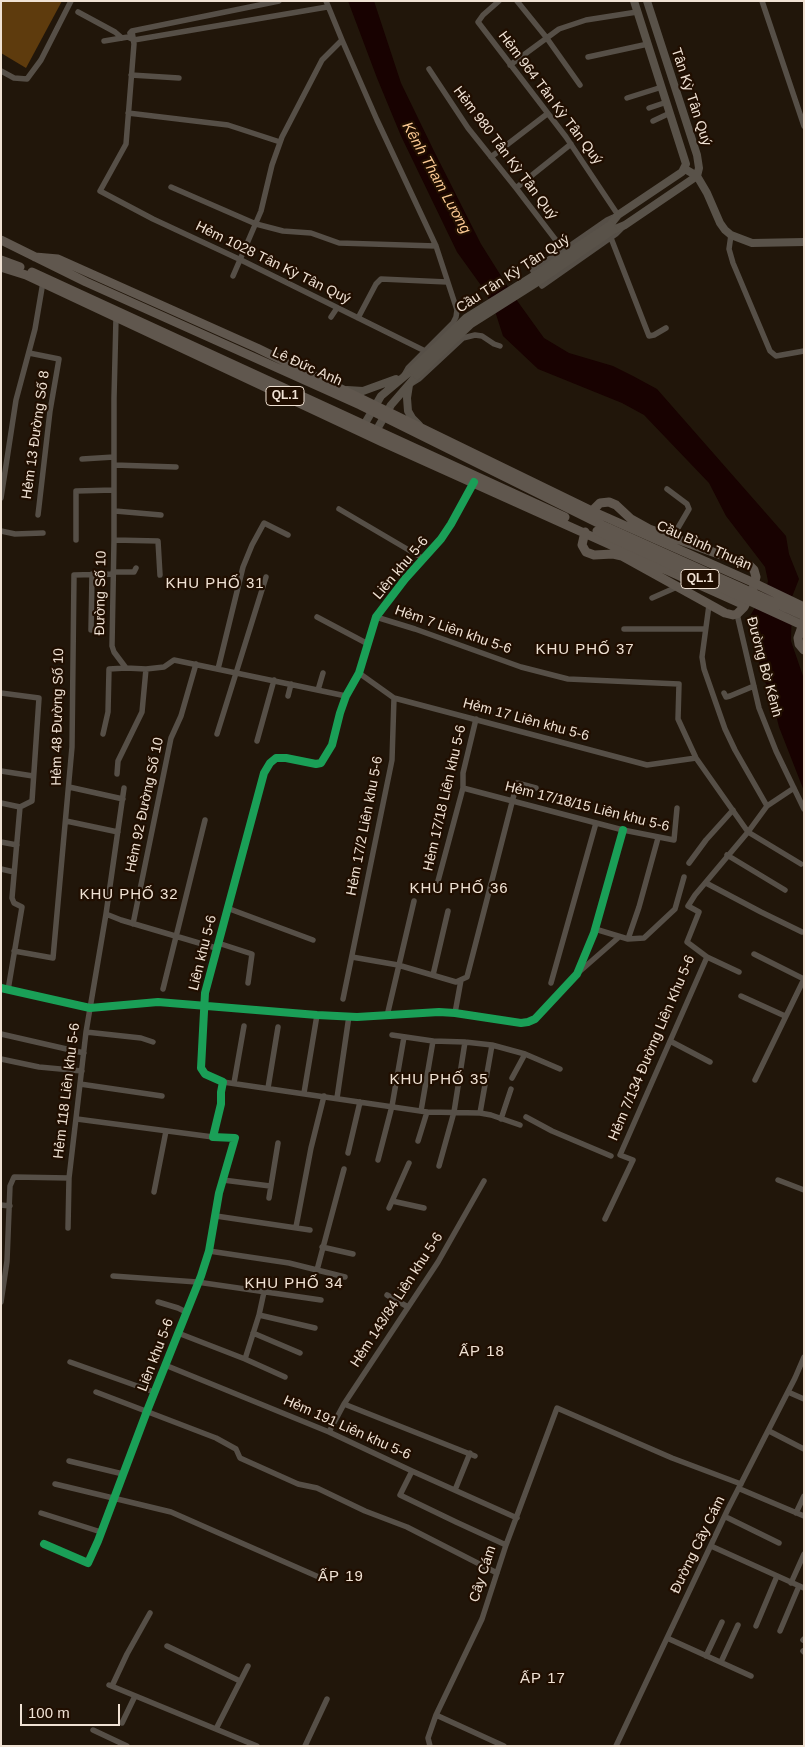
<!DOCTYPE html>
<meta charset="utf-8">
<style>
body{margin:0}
#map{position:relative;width:805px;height:1747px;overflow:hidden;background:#21160a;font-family:Arial,sans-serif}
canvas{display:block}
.frame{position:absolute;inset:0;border:2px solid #f0e2d4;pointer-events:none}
.scale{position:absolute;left:20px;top:1704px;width:100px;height:22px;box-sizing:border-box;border:2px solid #f0e2d4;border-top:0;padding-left:6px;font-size:15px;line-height:18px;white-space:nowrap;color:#f0e2d4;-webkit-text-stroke:4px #200e00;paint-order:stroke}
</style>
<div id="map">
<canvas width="805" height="1747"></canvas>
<div class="frame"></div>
<div class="scale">100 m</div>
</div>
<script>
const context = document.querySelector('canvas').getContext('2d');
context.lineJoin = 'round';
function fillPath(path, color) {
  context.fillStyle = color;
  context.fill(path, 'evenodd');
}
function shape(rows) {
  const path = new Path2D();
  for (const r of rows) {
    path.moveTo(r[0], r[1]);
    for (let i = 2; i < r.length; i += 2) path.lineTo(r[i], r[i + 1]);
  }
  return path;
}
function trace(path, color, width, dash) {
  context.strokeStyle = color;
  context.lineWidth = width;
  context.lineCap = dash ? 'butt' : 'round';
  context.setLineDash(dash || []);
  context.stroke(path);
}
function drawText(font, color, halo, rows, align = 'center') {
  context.font = font + ' Arial,sans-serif';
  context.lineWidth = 4.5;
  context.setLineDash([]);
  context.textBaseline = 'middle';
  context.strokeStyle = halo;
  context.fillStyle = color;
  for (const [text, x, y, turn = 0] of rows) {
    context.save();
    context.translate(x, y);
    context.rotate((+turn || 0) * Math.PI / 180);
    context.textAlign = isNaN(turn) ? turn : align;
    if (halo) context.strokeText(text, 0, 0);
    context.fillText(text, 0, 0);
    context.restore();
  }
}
fillPath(shape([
 [1,1,62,1,26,68,1,53]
]), '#5e3b0d');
fillPath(shape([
 [348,1,374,1,401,83,434,151,481,244,513,295,544,338,569,353,613,366,633,376,657,389,786,536,789,554,799,579,792,597,791,641,804,679,804,791,779,727,771,695,762,675,748,619,766,590,768,581,765,567,726,516,709,483,644,415,622,403,538,369,503,336,494,308,480,284,457,252,401,136,377,78]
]), '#180201');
trace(shape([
 [499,1,483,15,478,22,566,137,618,215,607,220,558,254,532,269,542,286,616,234,624,226],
 [517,1,546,37,580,85],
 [762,1,804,126],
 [78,12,115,32,122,38],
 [132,31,134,44,126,144,100,191,153,219,241,260,425,351],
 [130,33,132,31,279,1],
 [342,40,377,120,436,246,457,310,456,317,453,323,408,368,404,375],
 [104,41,128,37,134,40,327,7],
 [588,57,648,44],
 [510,65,559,29,586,20,637,12],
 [429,69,468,128,516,188,555,239,565,249],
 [1,71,14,78,27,79,41,60,71,1],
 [131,75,179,78],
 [627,98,662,87],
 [649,108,667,102],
 [128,113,228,125,280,142],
 [653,121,670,113],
 [491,157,547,114],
 [171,187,256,224,283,231,311,233,339,243,436,246],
 [516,188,571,144],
 [731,235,729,249,733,263,770,351,776,356,804,351],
 [611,238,649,336,654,335,666,328],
 [233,276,261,211,272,165,282,137,322,60,342,40,326,1],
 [331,317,337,308],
 [116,318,114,398,114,540,112,646,114,652,126,668,146,669,164,667,174,660,346,696],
 [358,318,376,284,381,279,447,282],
 [29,353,59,359,50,411,38,515],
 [411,384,419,379,463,338,475,335,482,336,494,344,500,346],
 [82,459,114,457],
 [114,465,176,467],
 [667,489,687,504,689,509,672,538],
 [1,498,16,400,35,329,43,282],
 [339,509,424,559],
 [115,511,161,515],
 [1,531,15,534,43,533],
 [76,540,76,491,114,490],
 [114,540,158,541,160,575],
 [113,572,134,572,136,568],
 [652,598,677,587],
 [709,605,702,657,704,669,725,729,735,750,767,806],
 [737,614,759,708,776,751,804,809],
 [317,617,368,644],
 [376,617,415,629,521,667,568,679,679,684,678,719,696,758,748,832,801,864],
 [624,629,705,629],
 [91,630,92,574],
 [218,669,243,567,252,545,264,523,288,535],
 [359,673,394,698,647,765,696,758],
 [318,690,323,673],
 [1,693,39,698,32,801,20,807,12,898,14,903,22,907,8,990],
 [724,693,726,697,730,696,754,686],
 [288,696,291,684],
 [103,734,108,712,109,669,126,668],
 [217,734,266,577],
 [257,741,274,680],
 [1,771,33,776],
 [117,774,118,761,142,712,146,669],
 [69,787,123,799],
 [463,788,623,830,674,840,677,808],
 [1,803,20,807],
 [66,821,118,832],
 [1,842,17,845],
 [727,855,785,890],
 [689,863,706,840,733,810],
 [1,869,14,872],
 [438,881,463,788,463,773,476,719],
 [706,883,761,912,802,932],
 [688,906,695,895,748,832,767,806,794,788],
 [688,906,699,912,687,942,707,957,739,972],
 [227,908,313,940],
 [106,914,124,788],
 [133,924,171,738,181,716,196,664],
 [595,929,628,939,644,938,675,909,684,877],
 [628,939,639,907,658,838],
 [218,943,252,954,248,983],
 [14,951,53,958,72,747,74,575,113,574],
 [754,954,804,979],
 [352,957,398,965,456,982,467,977,517,783,536,788],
 [579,972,619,937],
 [433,975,448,911],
 [551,983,596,823],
 [1,988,90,1008,158,1002,317,1015,357,1017,439,1012,455,1013,521,1023,528,1022,535,1019,577,974,594,933,623,830],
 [163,989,205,820],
 [741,996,785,1016],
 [343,999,392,760,394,698],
 [455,1013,461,980],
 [387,1016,414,901],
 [86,1032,141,1038,153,1042],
 [1,1034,84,1053],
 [392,1035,433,1041,465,1042,492,1045,525,1054,560,1069],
 [670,1041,710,1062],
 [1,1059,39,1067,82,1071],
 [512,1078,525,1054],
 [755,1080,804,979],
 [223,1082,427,1112,480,1113,491,1115,520,1125],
 [234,1083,244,1026],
 [80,1084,162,1096],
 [268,1088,278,1027],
 [304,1093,317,1015],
 [337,1098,349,1016],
 [421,1111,433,1041],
 [480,1113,492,1045],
 [526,1117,552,1131,611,1156],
 [77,1119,213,1137],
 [501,1119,511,1089],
 [418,1141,427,1112],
 [348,1153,360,1102],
 [378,1160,392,1106,404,1037],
 [439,1166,454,1112,465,1042],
 [223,1180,270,1186],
 [778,1180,804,1190],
 [154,1192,166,1131],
 [269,1198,278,1143],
 [392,1201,424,1208],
 [1,1205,10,1206],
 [389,1208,409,1163],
 [216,1216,310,1230],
 [605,1219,633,1160,620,1155,707,957],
 [296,1227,311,1148,324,1096],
 [68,1228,69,1178,80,1084,86,1032,106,914,121,920,216,948],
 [322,1247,353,1254],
 [209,1251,289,1263,345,1277],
 [317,1270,344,1169],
 [113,1276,197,1282,321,1300],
 [387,1295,408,1307],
 [1,1302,7,1261,10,1186,14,1177,69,1178],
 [158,1302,178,1308,186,1312],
 [259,1315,315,1328],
 [178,1333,245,1359,285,1377],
 [253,1333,300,1353],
 [245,1359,259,1315,264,1292],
 [70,1362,154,1392],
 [165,1365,329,1432,412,1471,517,1518],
 [96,1392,216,1438,236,1449,240,1458,298,1484,317,1488,365,1511,407,1527,497,1573],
 [788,1392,804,1399],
 [344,1404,475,1456],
 [769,1431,804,1449],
 [329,1432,344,1404,438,1262,484,1181],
 [69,1461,123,1474],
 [412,1471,400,1495,456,1522,506,1545],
 [55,1484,171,1512,321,1578],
 [740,1489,804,1516],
 [455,1490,470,1453],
 [41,1513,101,1532],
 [796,1513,804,1496],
 [726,1517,779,1543],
 [44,1544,88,1563,98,1541,147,1411,201,1276,209,1251,219,1193,235,1138,213,1137,221,1104,221,1092,223,1082,205,1074,201,1068,205,993,264,773,270,763,276,758,286,758,316,764,321,763,332,745,340,713,346,696,359,673,376,617,405,579,441,539,451,524,474,482],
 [711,1546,804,1588],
 [791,1583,804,1554],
 [756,1626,777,1576],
 [780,1631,799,1586],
 [667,1638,751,1676],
 [803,1640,804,1639],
 [167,1646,240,1681],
 [803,1651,804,1652],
 [706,1656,722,1622],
 [721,1662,738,1625],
 [109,1685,257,1746],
 [112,1686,127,1654,150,1613],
 [436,1715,504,1746],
 [122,1723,135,1696],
 [216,1729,248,1666],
 [93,1730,127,1746],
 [305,1746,327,1699],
 [430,1746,428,1738,436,1715,482,1619,506,1545,557,1408,672,1458,741,1484],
 [616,1746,728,1509,795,1378,804,1357]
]), '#564f47', 5.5);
trace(shape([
 [685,169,697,176,707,193,720,223,725,230,731,235,752,243,804,242],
 [610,225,618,215,682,172,686,164,634,1],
 [613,230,625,225,697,176,699,168,697,155,647,1],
 [409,385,407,398,408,411,412,418,419,425],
 [347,390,363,391,396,379],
 [364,425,381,396,412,370],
 [376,431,391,405,417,375]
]), '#595249', 8);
trace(shape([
 [1,240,86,282,360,405,600,524],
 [35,257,58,259,257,348,592,511,752,582],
 [1,260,20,267],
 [1,267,26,275,382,442,744,605],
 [32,272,565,517],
 [592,511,600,503,609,502,616,505,631,519,649,529,749,565,754,570,756,577,753,589],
 [585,532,582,545,586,552,594,555,613,554,622,556,725,613,733,615,737,614,744,607,747,601],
 [804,621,798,638,799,644,804,650]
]), '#60574e', 9);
trace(shape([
 [412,370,466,318,535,275,610,225],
 [417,375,471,324,539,281,613,230]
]), '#595249', 8);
trace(shape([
 [600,524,804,616],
 [597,531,804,626],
 [752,582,804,607]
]), '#60574e', 9);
trace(shape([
 [1,988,90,1008,158,1002,317,1015,357,1017,439,1012,455,1013,521,1023,528,1022,535,1019,577,974,594,933,623,830],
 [44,1544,88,1563,98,1541,147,1411,201,1276,209,1251,219,1193,235,1138,213,1137,221,1104,221,1092,223,1082,205,1074,201,1068,205,993,264,773,270,763,276,758,286,758,316,764,321,763,332,745,340,713,346,696,359,673,376,617,405,579,441,539,451,524,474,482]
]), '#1a9f57', 8);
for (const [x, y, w] of [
 [285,396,38],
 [700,579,38]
]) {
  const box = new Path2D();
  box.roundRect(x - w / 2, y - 9.5, w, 19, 4);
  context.fillStyle = '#200e00';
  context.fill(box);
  trace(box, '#f0e2d4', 1);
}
drawText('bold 12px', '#f0e2d4', null, [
 ["QL.1",285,396],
 ["QL.1",700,579]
]);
drawText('14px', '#f0e2d4', '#200e00', [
 ["Tân Kỳ Tân Quý",691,97,72],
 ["Hẻm 964 Tân Kỳ Tân Quý",550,98,53],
 ["Hẻm 980 Tân Kỳ Tân Quý",505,153,53],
 ["Hẻm 1028 Tân Kỳ Tân Quý",273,263,26],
 ["Cầu Tân Kỳ Tân Quý",513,274,-33],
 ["Lê Đức Anh",307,367,24],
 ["Hẻm 13 Đường Số 8",36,435,-82],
 ["Cầu Bình Thuận",704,546,24],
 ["Liên khu 5-6",401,568,-50],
 ["Đường Số 10",101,593,-89],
 ["Hẻm 7 Liên khu 5-6",453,630,19],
 ["Đường Bờ Kênh",764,667,75],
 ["Hẻm 48 Đường Số 10",58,717,-89],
 ["Hẻm 17 Liên khu 5-6",526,720,15],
 ["Hẻm 17/18 Liên khu 5-6",445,798,-77],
 ["Hẻm 92 Đường Số 10",145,805,-78],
 ["Hẻm 17/18/15 Liên khu 5-6",587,807,14],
 ["Hẻm 17/2 Liên khu 5-6",365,826,-79],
 ["Liên khu 5-6",203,953,-76],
 ["Hẻm 7/134 Đường Liên Khu 5-6",652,1048,-67],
 ["Hẻm 118 Liên khu 5-6",67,1091,-83],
 ["Hẻm 143/84 Liên khu 5-6",397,1300,-57],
 ["Liên khu 5-6",156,1355,-69],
 ["Hẻm 191 Liên khu 5-6",347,1428,24],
 ["Đường Cây Cám",698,1545,-64],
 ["Cây Cám",483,1574,-72]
]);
drawText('italic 15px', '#fbc993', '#200e00', [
 ["Kênh Tham Lương",436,178,61]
]);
context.letterSpacing = '1px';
drawText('15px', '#f0e2d4', '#200e00', [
 ["KHU PHỐ 31",215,584],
 ["KHU PHỐ 37",585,650],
 ["KHU PHỐ 36",459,889],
 ["KHU PHỐ 32",129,895],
 ["KHU PHỐ 35",439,1080],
 ["KHU PHỐ 34",294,1284],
 ["ẤP 18",482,1352],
 ["ẤP 19",341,1577],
 ["ẤP 17",543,1679]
]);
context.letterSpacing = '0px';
</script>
